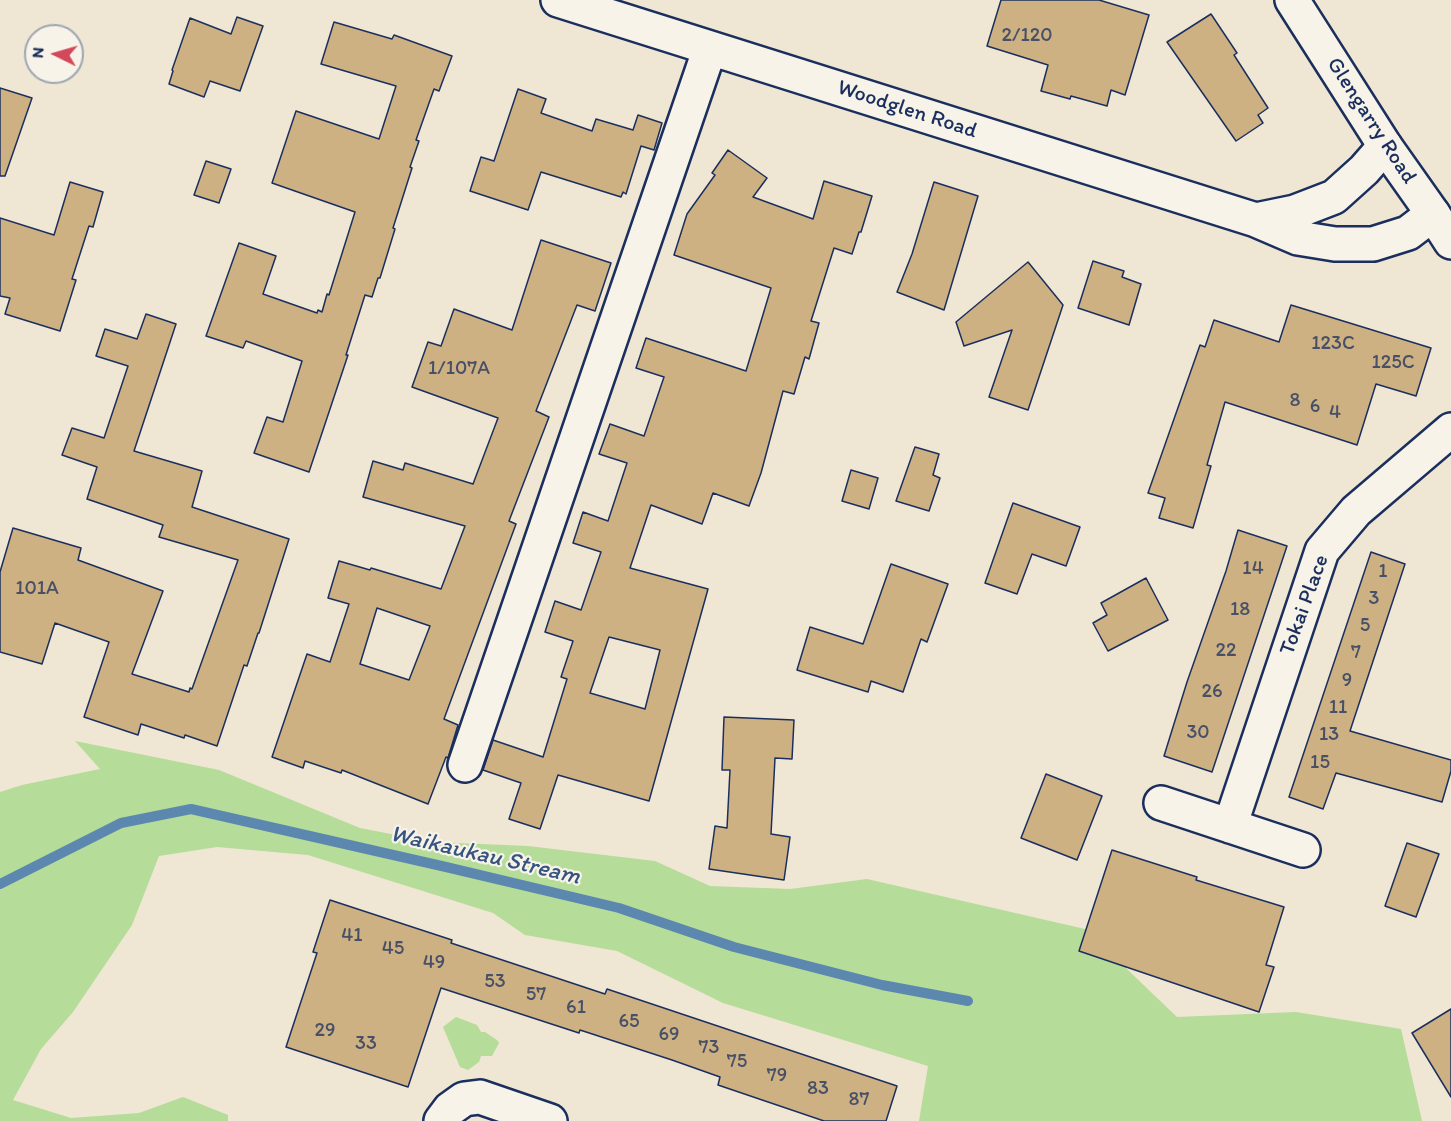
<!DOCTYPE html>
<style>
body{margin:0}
#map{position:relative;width:1451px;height:1121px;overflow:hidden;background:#efe6d4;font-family:Itim,sans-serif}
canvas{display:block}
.north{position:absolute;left:24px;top:24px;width:60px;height:60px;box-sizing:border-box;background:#f7f3e8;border:2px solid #9fa5b1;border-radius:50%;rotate:275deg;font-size:16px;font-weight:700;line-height:24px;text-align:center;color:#1b2f5e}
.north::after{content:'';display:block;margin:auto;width:21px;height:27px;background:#d1495b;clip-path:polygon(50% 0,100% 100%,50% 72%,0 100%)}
</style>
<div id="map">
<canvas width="1451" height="1121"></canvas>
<div class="north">N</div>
</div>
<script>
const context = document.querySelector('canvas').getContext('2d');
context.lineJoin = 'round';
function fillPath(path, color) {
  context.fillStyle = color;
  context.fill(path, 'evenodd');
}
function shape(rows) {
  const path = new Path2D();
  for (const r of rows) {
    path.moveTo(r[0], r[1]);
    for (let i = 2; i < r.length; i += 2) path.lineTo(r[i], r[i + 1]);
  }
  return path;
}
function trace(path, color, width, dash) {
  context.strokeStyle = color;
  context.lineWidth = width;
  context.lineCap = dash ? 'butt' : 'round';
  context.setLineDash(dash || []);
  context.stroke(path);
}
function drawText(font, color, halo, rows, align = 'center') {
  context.font = font + ' Itim,sans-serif';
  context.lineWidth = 4.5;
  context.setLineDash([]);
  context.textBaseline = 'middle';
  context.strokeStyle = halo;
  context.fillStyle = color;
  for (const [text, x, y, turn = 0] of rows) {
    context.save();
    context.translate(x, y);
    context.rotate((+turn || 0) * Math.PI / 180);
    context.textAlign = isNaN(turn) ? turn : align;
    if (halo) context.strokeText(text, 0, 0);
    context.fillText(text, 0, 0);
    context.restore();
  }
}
fillPath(shape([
 [75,741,219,770,360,828,432,842,528,846,655,861,710,886,790,889,867,879,1085,929,1177,1017,1296,1012,1401,1029,1422,1121,919,1121,928,1066,723,1003,617,951,525,935,493,913,308,855,217,847,159,856,132,925,73,1012,41,1049,13,1100,71,1118,139,1113,183,1097,228,1115,228,1121,0,1121,0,792,22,785,100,769],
 [456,1017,477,1025,481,1032,485,1032,497,1040,499,1043,492,1056,481,1056,479,1062,468,1070,460,1067,443,1027]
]), '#b5dc98');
trace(shape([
 [0,884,121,823,191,809,446,867,619,908,734,947,882,985,968,1001]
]), '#5c88b0', 10);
const building = shape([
 [1001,0,1099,0,1149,15,1125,95,1111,90,1107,106,1071,96,1070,99,1041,91,1048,65,987,46,1001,0],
 [1211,14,1237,53,1234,55,1268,108,1258,115,1263,123,1236,141,1167,42,1211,14],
 [237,17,263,26,240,91,210,81,204,97,169,84,173,71,172,70,190,18,231,34,237,17],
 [334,22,392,39,394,35,452,56,439,91,434,89,416,140,419,141,410,167,412,168,393,228,395,229,380,278,378,278,372,297,365,295,346,355,348,355,309,472,254,453,267,417,283,422,302,361,246,341,243,348,206,336,239,243,276,256,263,294,317,313,318,310,322,312,327,294,329,295,355,212,272,183,296,111,379,139,396,86,321,64,334,22],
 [0,88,32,98,5,176,0,176,0,88],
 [518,89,546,99,541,113,592,131,596,119,633,130,638,115,662,123,654,150,641,146,626,194,623,192,621,197,541,172,528,210,470,191,481,157,494,161,518,89],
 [728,150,767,178,753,197,813,219,824,181,872,196,861,232,859,232,852,254,834,248,811,321,819,323,809,359,805,357,794,394,783,391,761,473,749,506,713,493,702,524,651,505,630,568,708,589,649,801,558,775,540,829,509,819,521,783,483,770,493,740,543,757,567,679,561,677,573,641,545,632,555,601,581,610,601,552,573,543,583,512,608,521,627,463,599,454,610,424,644,436,664,377,636,368,646,338,746,371,771,288,674,255,687,214,715,175,712,173,728,150],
 [609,637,660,650,645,709,590,693,609,637],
 [206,161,231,169,219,203,194,195,206,161],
 [70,182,103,192,93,227,89,226,72,279,76,280,60,331,5,314,10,298,0,296,0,218,54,235,70,182],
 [934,182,978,196,944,310,897,292,912,254,934,182],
 [541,240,611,263,595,311,577,305,536,411,549,417,509,521,516,524,444,719,458,725,448,758,446,757,428,804,342,770,341,773,305,761,303,768,272,757,307,654,330,662,349,604,328,598,339,561,370,570,371,568,441,589,465,526,363,497,373,461,403,470,405,463,473,484,498,418,412,387,428,342,441,346,454,309,512,330,541,240],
 [377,608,430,626,409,680,360,664,377,608],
 [1093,261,1124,271,1122,277,1141,284,1129,325,1078,308,1093,261],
 [1028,262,1063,305,1028,410,989,397,1012,330,964,346,956,322,1028,262],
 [1291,305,1431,348,1416,396,1376,384,1357,445,1225,402,1207,465,1211,466,1193,528,1159,518,1165,498,1148,493,1200,345,1205,347,1214,320,1279,342,1291,305],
 [146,314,176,324,134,451,202,471,192,507,289,539,259,633,258,633,247,666,244,665,217,746,185,735,184,738,141,724,138,735,84,717,109,642,55,623,42,664,0,652,0,572,13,528,81,548,78,560,163,591,132,674,189,692,190,688,192,689,238,560,159,537,163,525,87,499,97,467,62,455,72,428,104,438,128,366,96,356,105,329,137,339,146,314],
 [915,447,939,454,933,475,940,478,929,511,896,501,915,447],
 [851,470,878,478,869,509,842,501,851,470],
 [1013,503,1080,527,1066,566,1032,554,1017,594,985,583,1013,503],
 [1238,530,1287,546,1212,772,1164,756,1187,682,1226,571,1238,530],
 [1371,552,1405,564,1350,731,1451,760,1451,771,1442,802,1336,773,1323,809,1289,797,1371,552],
 [891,564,948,584,927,642,921,639,903,692,871,681,868,692,797,670,810,627,863,644,891,564],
 [1146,578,1168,620,1108,651,1093,623,1107,615,1101,603,1146,578],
 [724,717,794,720,792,759,775,758,771,834,790,837,784,880,709,869,715,826,727,828,730,770,722,770,724,717],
 [1046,774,1102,796,1077,860,1021,838,1046,774],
 [1407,843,1439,854,1416,917,1385,906,1407,843],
 [1112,850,1197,877,1196,880,1284,907,1266,965,1274,967,1259,1012,1079,951,1112,850],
 [330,900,452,940,451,943,605,994,607,989,897,1086,886,1121,824,1121,718,1085,720,1077,672,1060,580,1030,579,1033,441,988,408,1087,286,1047,317,953,313,952,330,900],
 [1451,1009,1451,1097,1412,1033,1451,1009]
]);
fillPath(building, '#cdb182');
trace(building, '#1b2f5e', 1.5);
const minor = shape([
 [558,0,1256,220,1298,238,1335,244,1373,244,1408,233,1433,214],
 [1256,220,1295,212,1334,197,1364,170,1385,146],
 [465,765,710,48],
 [1161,803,1303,850],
 [1230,826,1322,551,1356,511,1451,430],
 [441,1121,450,1109,464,1099,480,1097,550,1121]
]);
const major = shape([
 [1292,0,1385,146,1433,214,1451,242]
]);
trace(minor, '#1b2f5e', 38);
trace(major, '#1b2f5e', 38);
trace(minor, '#f7f3e8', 33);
trace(major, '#f7f3e8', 33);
drawText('20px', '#485067', null, [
 ["2/120",1027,36],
 ["123C",1333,344],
 ["125C",1393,363],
 ["1/107A",459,369],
 ["8",1295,401],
 ["6",1315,407],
 ["4",1335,413],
 ["14",1253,569],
 ["1",1383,572],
 ["101A",37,589],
 ["3",1374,599],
 ["18",1240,610],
 ["5",1365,626],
 ["22",1226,651],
 ["7",1356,653],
 ["9",1347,681],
 ["26",1212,692],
 ["11",1338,708],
 ["30",1198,733],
 ["13",1329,735],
 ["15",1320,763],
 ["41",352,936],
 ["45",393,949],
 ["49",434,963],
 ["53",495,982],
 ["57",536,995],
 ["61",576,1008],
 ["65",629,1022],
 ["29",325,1031],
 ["69",669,1035],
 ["33",366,1044],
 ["73",709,1048],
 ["75",737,1062],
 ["79",777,1076],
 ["83",818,1089],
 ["87",859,1100]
]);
drawText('22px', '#1b2f5e', '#f7f3e8', [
 ["Woodglen Road",907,110,18],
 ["Glengarry Road",1371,121,57],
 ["Tokai Place",1305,605,-70]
]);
drawText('italic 24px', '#365480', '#f7f3e8', [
 ["Waikaukau Stream",485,856,13]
]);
</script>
